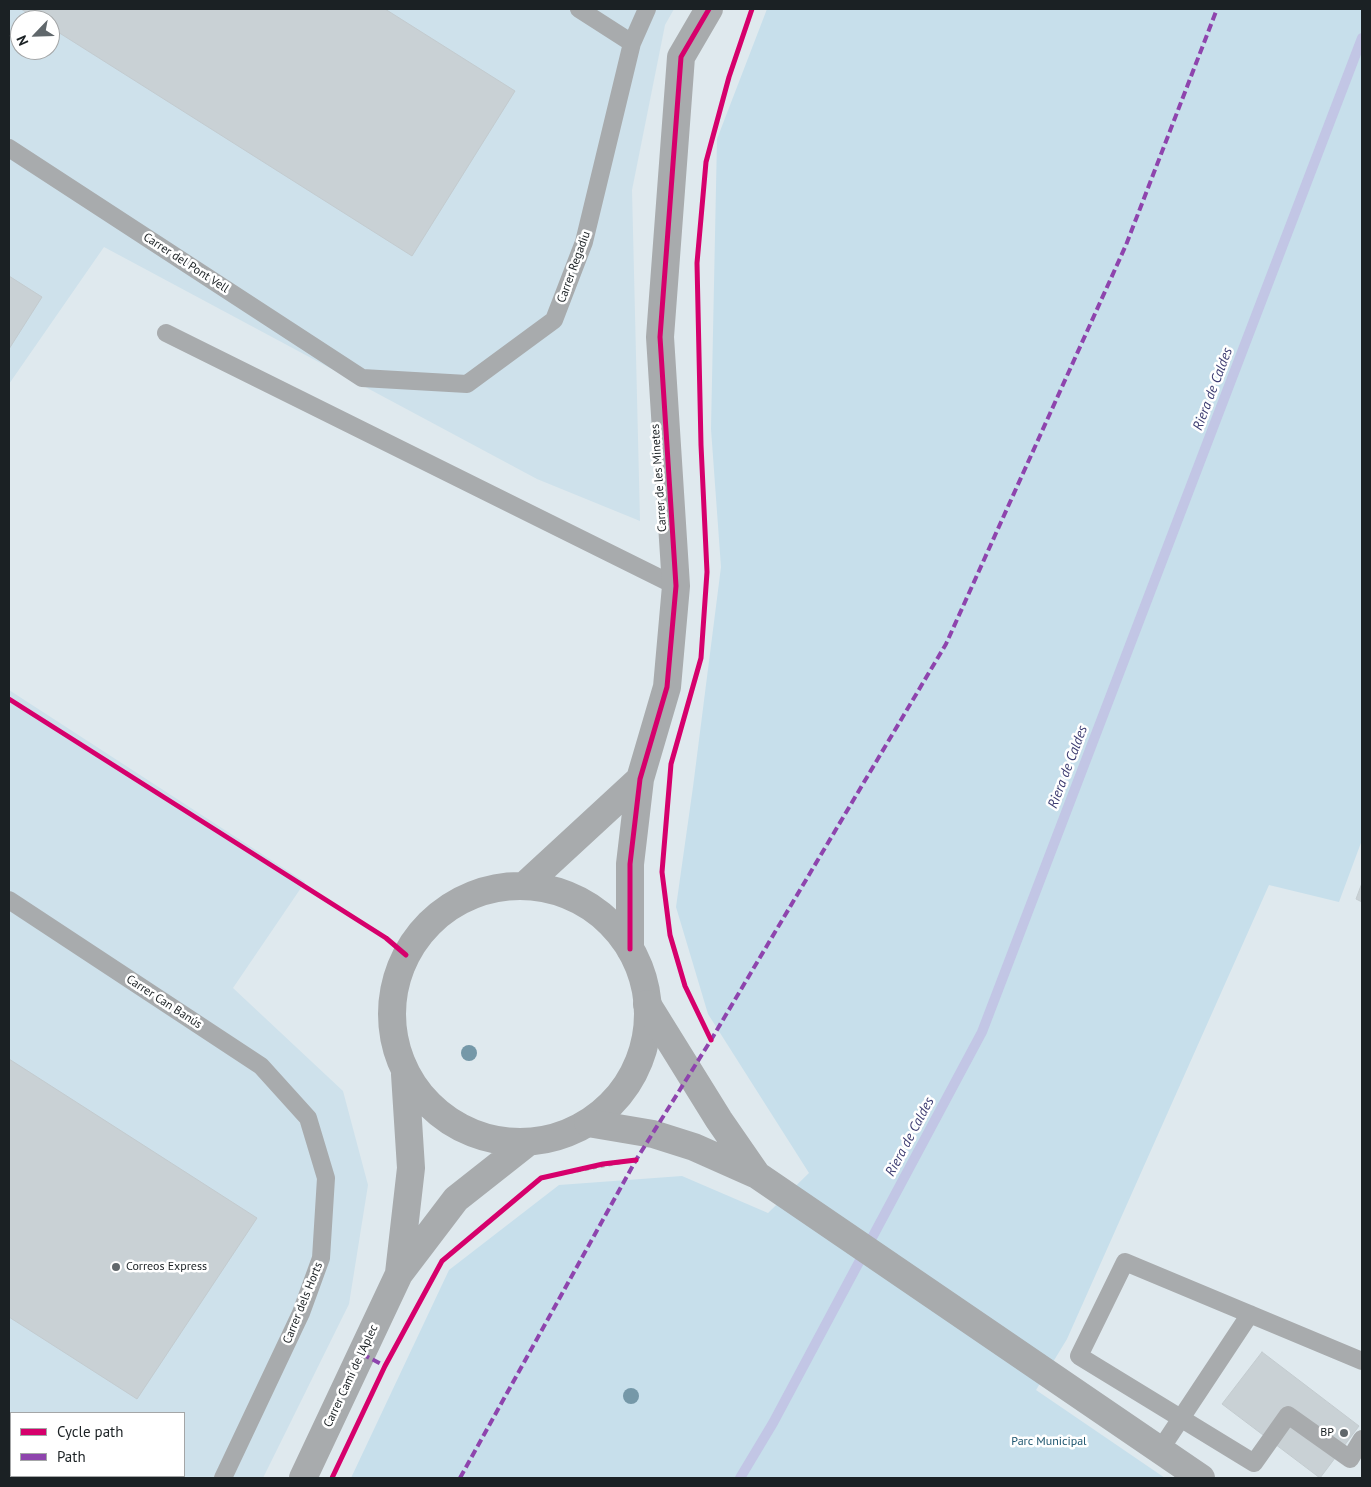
<!DOCTYPE html>
<meta charset="utf-8">
<style>
body{margin:0}
#map{position:relative;width:1371px;height:1487px;overflow:hidden;background:#dfe9ee;font-family:"PT Sans",sans-serif}
canvas{display:block}
.frame{position:absolute;inset:0;border:10px solid #1b2124;pointer-events:none}
.legend{position:absolute;left:10px;top:1412px;width:175px;height:65px;box-sizing:border-box;background:#fff;border:1px solid #a4a6a7;margin:0;padding:6px 9px;list-style:none;font-size:15px;color:#1b2124}
.legend li{display:flex;align-items:center;gap:10px;height:25px}
.legend b{width:25px;border:1px solid #a4a6a7}
.north{position:absolute;left:10px;top:10px;width:50px;height:50px;box-sizing:border-box;background:#fff;border:1px solid #a4a6a7;border-radius:50%;rotate:246deg;font-size:14px;font-weight:700;line-height:20px;text-align:center;color:#1b2124}
.north::after{content:'';display:block;margin:auto;width:18px;height:22px;background:#60676b;clip-path:polygon(50% 0,100% 100%,50% 72%,0 100%)}
</style>
<div id="map">
<canvas width="1371" height="1487"></canvas>
<div class="frame"></div>
<ul class="legend">
<li><b style="height:6px;background:#d6006c"></b>Cycle path</li>
<li><b style="height:6px;background:#8e44ad"></b>Path</li>
</ul>
<div class="north">N</div>
</div>
<script>
const context = document.querySelector('canvas').getContext('2d');
context.lineJoin = 'round';
function fillPath(path, color) {
  context.fillStyle = color;
  context.fill(path, 'evenodd');
}
function shape(rows) {
  const path = new Path2D();
  for (const r of rows) {
    if (r.length === 3) {
      path.moveTo(r[0] + r[2], r[1]);
      path.arc(r[0], r[1], r[2], 0, 2 * Math.PI);
      continue;
    }
    path.moveTo(r[0], r[1]);
    for (let i = 2; i < r.length; i += 2) path.lineTo(r[i], r[i + 1]);
  }
  return path;
}
function trace(path, color, width, dash) {
  context.strokeStyle = color;
  context.lineWidth = width;
  context.lineCap = dash ? 'butt' : 'round';
  context.setLineDash(dash || []);
  context.stroke(path);
}
function drawText(font, color, halo, rows, align = 'center') {
  context.font = font + ' "PT Sans",sans-serif';
  context.lineWidth = 5;
  context.setLineDash([]);
  context.textBaseline = 'middle';
  context.strokeStyle = halo;
  context.fillStyle = color;
  for (const [text, x, y, turn = 0] of rows) {
    context.save();
    context.translate(x, y);
    context.rotate((+turn || 0) * Math.PI / 180);
    context.textAlign = isNaN(turn) ? turn : align;
    if (halo) context.strokeText(text, 0, 0);
    context.fillText(text, 0, 0);
    context.restore();
  }
}
fillPath(shape([
 [9,9,674,9,665,25,632,190,640,521,537,479,104,247,9,384],
 [20,20,50,20,50,50,20,50],
 [9,690,305,882,233,988,343,1091,368,1185,349,1304,263,1478,9,1478],
 [11,1413,184,1413,184,1476,11,1476]
]), '#cee1eb');
fillPath(shape([
 [767,9,1362,9,1362,840,1339,902,1269,885,1067,1339,1036,1390,1165,1478,351,1478,449,1270,559,1185,682,1176,768,1213,809,1173,708,1014,676,907,693,787,721,567,711,429,717,139]
]), '#c7dfeb');
trace(shape([
 [740,1478,773,1423,982,1032,1362,38]
]), '#c2c6e5', 10);
const building = shape([
 [21,9,385,9,515,91,412,256,50,27,50,20,39,20,21,9],
 [9,276,42,297,9,349,9,276],
 [1362,883,1362,902,1356,899,1362,883],
 [9,1059,257,1218,137,1399,9,1317,9,1059],
 [1262,1352,1359,1426,1320,1478,1222,1404,1262,1352]
]);
fillPath(building, '#c9d1d5');
trace(building, '#c3cbcf', 1);
trace(shape([
 [465,1242,541,1178,624,1162]
]), '#a8acae', 3, [4, 4]);
trace(shape([
 [579,9,632,43],
 [9,148,362,378,467,384,554,320,584,242,632,43,647,9],
 [166,333,676,586],
 [9,900,261,1066,308,1118,326,1178,321,1258,301,1313,223,1478],
 [1362,1361,1125,1262,1079,1356,1254,1463,1288,1415,1350,1459,1362,1439],
 [1160,1450,1250,1314]
]), '#a8abad', 18);
trace(shape([
 [520,1014,128],
 [524,886,640,779],
 [630,949,630,864,640,779,667,687,676,586,660,337,681,57,709,9],
 [399,1273,411,1168,405,1074],
 [303,1478,399,1274,456,1199,527,1143]
]), '#a8abad', 28);
trace(shape([
 [647,1004,719,1120,757,1175],
 [588,1123,653,1134,694,1147,757,1175,1201,1478]
]), '#a8abad', 28);
trace(shape([
 [362,1354,385,1366],
 [460,1478,636,1160,711,1040,946,644,1126,245,1217,9]
]), '#8e44ad', 4, [8, 4]);
trace(shape([
 [9,699,386,938,406,955],
 [630,949,630,864,640,779,667,687,676,586,660,337,681,57,709,9],
 [711,1040,685,986,670,935,662,872,671,764,701,658,707,572,701,445,697,263,706,162,729,77,752,9],
 [332,1478,385,1366,442,1261,541,1178,603,1164,636,1160]
]), '#d6006c', 5);
context.fillStyle = '#7598a8';
for (const [x, y] of [
 [469,1053],
 [631,1396]
]) {
  context.beginPath();
  context.arc(x, y, 8, 0, 2 * Math.PI);
  context.fill();
}
for (const [x, y, r, color] of [
 [116,1267,5,"#60676b"],
 [1344,1433,5,"#60676b"]
]) {
  const dot = new Path2D();
  dot.arc(x, y, r, 0, 2 * Math.PI);
  context.fillStyle = color;
  context.fill(dot);
  trace(dot, '#fff', 2);
}
drawText('12px', '#1b2124', '#fff', [
 ["Carrer del Pont Vell",186,263,33],
 ["Carrer Regadiu",574,267,-70],
 ["Carrer de les Minetes",659,478,-94],
 ["Carrer Can Banús",164,1002,33],
 ["Carrer dels Horts",303,1303,-68],
 ["Carrer Camí de l'Aplec",351,1376,-65]
]);
drawText('12px', '#1b2124', '#fff', [
 ["Correos Express",126,1267],
 ["BP",1334,1433,"right"]
], 'left');
drawText('12px', '#1e566f', '#fff', [
 ["Parc Municipal",1049,1442]
]);
drawText('italic 14px', '#3d3c71', '#fff', [
 ["Riera de Caldes",1213,389,-69],
 ["Riera de Caldes",1068,767,-69],
 ["Riera de Caldes",910,1137,-62]
]);
</script>
